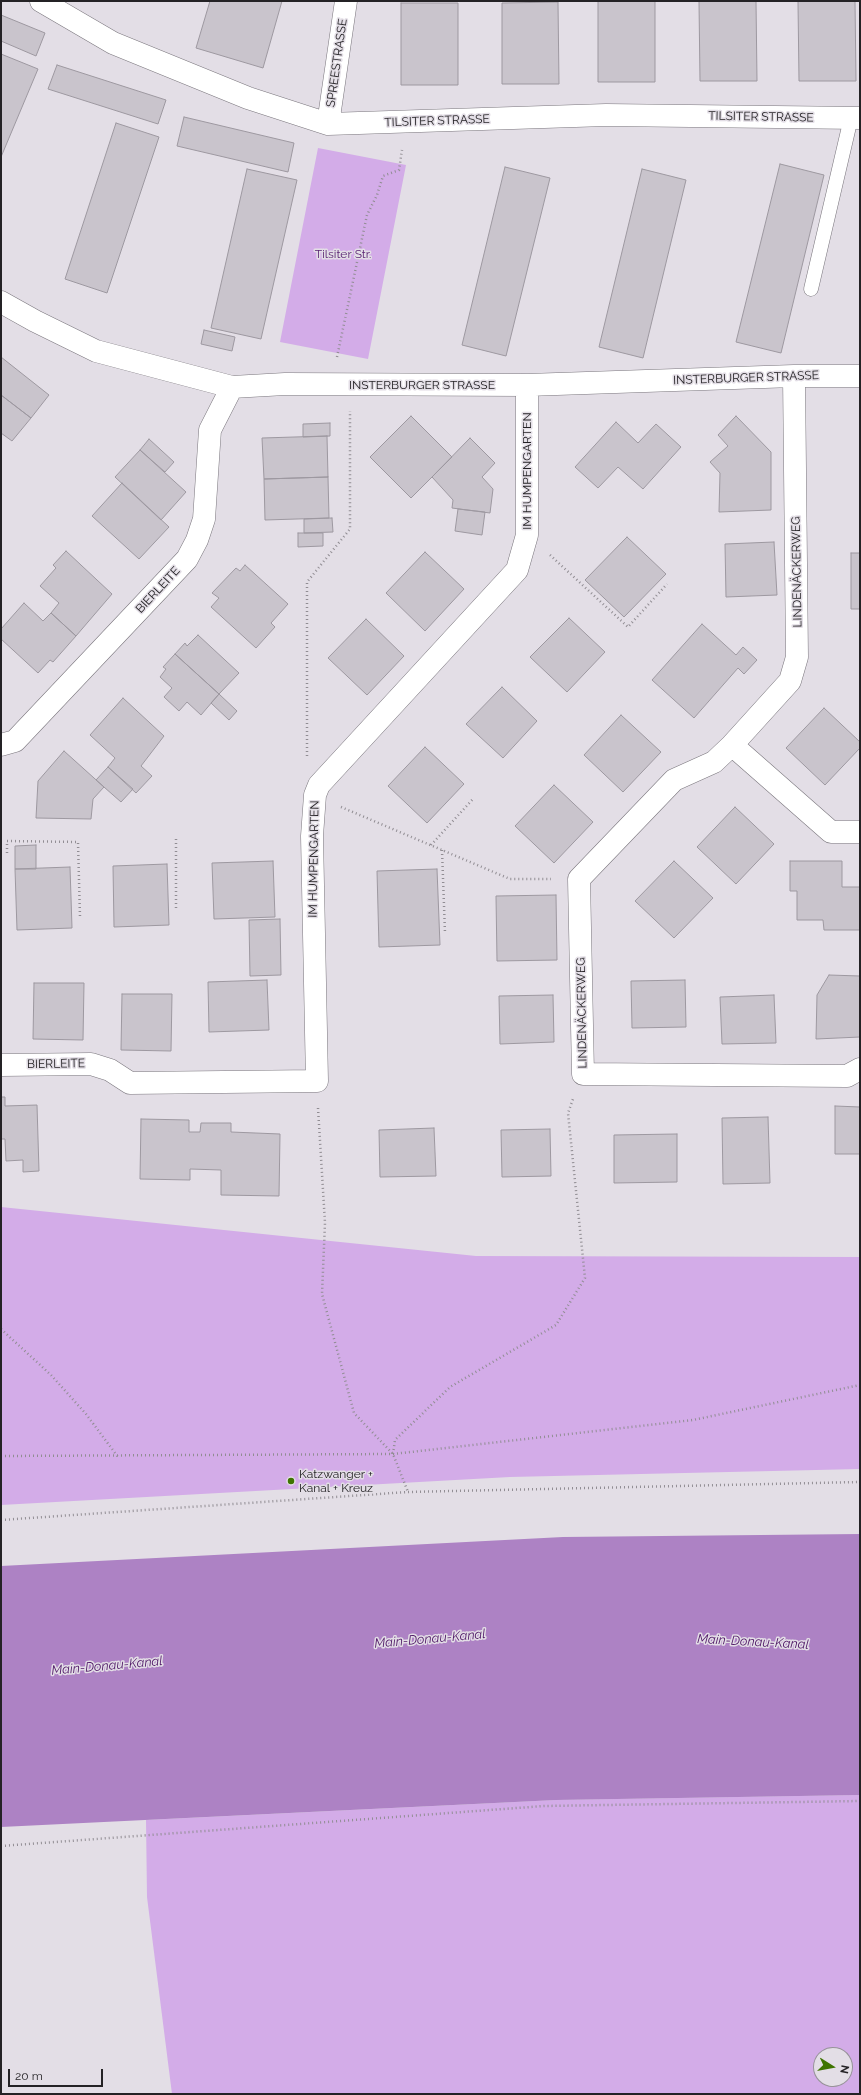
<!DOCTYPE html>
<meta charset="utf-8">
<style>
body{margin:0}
#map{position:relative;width:861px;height:2095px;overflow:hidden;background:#e3dee6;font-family:Raleway,sans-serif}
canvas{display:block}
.frame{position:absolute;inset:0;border:2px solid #242225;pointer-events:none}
.north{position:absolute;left:813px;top:2047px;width:40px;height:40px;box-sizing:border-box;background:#e3dee6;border:1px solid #979399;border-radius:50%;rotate:101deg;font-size:11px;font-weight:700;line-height:16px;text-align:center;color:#242225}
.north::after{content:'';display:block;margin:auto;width:14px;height:18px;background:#3e7400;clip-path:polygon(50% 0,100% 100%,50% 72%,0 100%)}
.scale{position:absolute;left:8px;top:2069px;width:95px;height:18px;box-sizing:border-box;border:2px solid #242225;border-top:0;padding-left:5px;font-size:12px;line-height:14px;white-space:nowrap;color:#242225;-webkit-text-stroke:3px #e3dee6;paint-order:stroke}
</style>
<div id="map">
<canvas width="861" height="2095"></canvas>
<div class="frame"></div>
<div class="north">N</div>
<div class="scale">20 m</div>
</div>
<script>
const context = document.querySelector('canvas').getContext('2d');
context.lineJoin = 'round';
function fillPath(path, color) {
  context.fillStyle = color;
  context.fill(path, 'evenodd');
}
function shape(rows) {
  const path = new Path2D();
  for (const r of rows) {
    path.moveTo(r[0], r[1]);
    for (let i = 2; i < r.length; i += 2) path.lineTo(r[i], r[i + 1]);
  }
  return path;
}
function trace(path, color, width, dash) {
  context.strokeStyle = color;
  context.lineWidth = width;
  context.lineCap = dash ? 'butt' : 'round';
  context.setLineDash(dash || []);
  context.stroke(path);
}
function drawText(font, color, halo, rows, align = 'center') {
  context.font = font + ' Raleway,sans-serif';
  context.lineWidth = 3;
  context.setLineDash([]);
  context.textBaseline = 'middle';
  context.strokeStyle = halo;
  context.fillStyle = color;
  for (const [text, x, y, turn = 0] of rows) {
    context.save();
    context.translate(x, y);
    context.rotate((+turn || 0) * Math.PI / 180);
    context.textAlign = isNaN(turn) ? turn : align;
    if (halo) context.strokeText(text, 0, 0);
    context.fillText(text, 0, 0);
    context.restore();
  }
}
fillPath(shape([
 [318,148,406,165,368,359,280,342],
 [1,1207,476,1256,860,1257,860,1469,510,1477,1,1505],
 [860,1795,860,2094,172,2094,147,1897,146,1820,556,1800],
 [821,2055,845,2055,845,2079,821,2079]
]), '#d3ace8');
fillPath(shape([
 [860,1534,860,1795,556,1800,1,1827,1,1566,563,1537]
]), '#ad82c4');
const building = shape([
 [210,1,282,1,263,68,196,48,210,1],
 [598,1,655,1,655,82,598,82,598,1],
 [699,1,756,1,757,81,700,81,699,1],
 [798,1,855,1,856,81,799,81,798,1],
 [558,2,559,84,502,84,502,3,558,2],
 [401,3,458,3,458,85,401,85,401,3],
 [1,15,45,33,36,56,1,41,1,15],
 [1,54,38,69,1,157,1,54],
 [57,65,166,100,158,124,48,89,57,65],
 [184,117,294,143,288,172,177,146,184,117],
 [116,123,159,137,107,293,65,279,116,123],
 [780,164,824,175,781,353,736,342,780,164],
 [505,167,550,178,506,356,462,345,505,167],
 [247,169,297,180,261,339,211,328,247,169],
 [642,169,686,180,643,358,599,347,642,169],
 [204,330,235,337,232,351,201,344,204,330],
 [1,357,49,395,31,418,1,395,1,357],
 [1,395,31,418,12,441,1,433,1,395],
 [411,416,452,457,411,498,370,457,411,416],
 [736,416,771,452,771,510,719,512,720,473,710,462,728,446,718,435,736,416],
 [616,422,638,443,656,424,681,447,643,489,618,467,598,488,575,467,616,422],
 [330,423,330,436,303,437,303,424,330,423],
 [327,436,328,477,264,479,262,438,327,436],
 [470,438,495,463,482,477,493,489,490,513,452,508,453,500,432,477,470,438],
 [149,439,174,462,165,472,140,450,149,439],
 [140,450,186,492,161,520,115,477,140,450],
 [328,477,329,518,265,520,264,479,328,477],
 [122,483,169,527,139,559,92,516,122,483],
 [458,509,485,512,482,535,455,531,458,509],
 [332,518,333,532,304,533,304,519,332,518],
 [298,533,323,533,323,546,298,547,298,533],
 [627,537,666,574,624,617,585,580,627,537],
 [774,542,777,595,726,597,725,544,774,542],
 [66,551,112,594,76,636,51,613,59,603,40,586,56,568,53,565,66,551],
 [425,552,464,589,425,631,386,593,425,552],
 [851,553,860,553,860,609,851,609,851,553],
 [245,565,288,604,271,623,275,627,256,648,211,607,219,598,212,593,236,568,240,571,245,565],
 [24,603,43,621,51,613,76,636,53,662,50,660,38,673,1,639,1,629,24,603],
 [569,618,605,652,567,692,530,657,569,618],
 [366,619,404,656,367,695,328,658,366,619],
 [702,624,736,655,743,647,757,660,744,674,738,668,694,718,652,680,702,624],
 [198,635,239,673,219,694,175,654,185,643,187,646,198,635],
 [175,654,219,694,201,715,187,702,179,711,164,697,172,688,160,677,166,669,163,667,175,654],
 [502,687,537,721,503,758,466,724,502,687],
 [219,694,237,711,229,720,211,703,219,694],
 [123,698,164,736,141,766,152,776,136,793,108,767,115,758,90,735,123,698],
 [824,708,860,742,860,748,825,785,786,748,824,708],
 [621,715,661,752,623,792,584,755,621,715],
 [425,747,464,784,427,823,388,786,425,747],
 [64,751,104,787,93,799,91,819,36,818,38,781,64,751],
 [108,767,133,789,121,802,96,780,108,767],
 [554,785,593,822,554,863,515,826,554,785],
 [735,807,774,844,736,884,697,847,735,807],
 [36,845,36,869,15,869,15,846,36,845],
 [273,861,275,917,214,919,212,863,273,861],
 [674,861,713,898,674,938,635,901,674,861],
 [790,861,842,861,842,887,860,887,860,930,824,930,823,920,797,920,797,891,790,891,790,861],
 [167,864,169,925,114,927,113,866,167,864],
 [70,867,72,928,17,930,15,869,70,867],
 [437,869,440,945,379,947,377,871,437,869],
 [556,895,557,960,497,961,496,896,556,895],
 [280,919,281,975,250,976,249,920,280,919],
 [829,975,860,976,860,1037,816,1039,817,995,829,975],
 [267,980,269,1030,209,1032,208,982,267,980],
 [685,980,686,1027,632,1028,631,981,685,980],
 [34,983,84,983,83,1040,33,1039,34,983],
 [122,994,172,994,171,1051,121,1050,122,994],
 [553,995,554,1042,500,1044,499,996,553,995],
 [774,995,776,1043,722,1044,720,997,774,995],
 [1,1097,5,1097,5,1106,37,1105,39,1171,23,1172,23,1160,6,1161,5,1139,1,1139,1,1097],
 [835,1106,860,1107,860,1154,835,1154,835,1106],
 [768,1117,770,1183,723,1184,722,1118,768,1117],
 [141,1119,189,1120,189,1132,200,1132,201,1123,231,1123,231,1132,280,1134,279,1196,221,1195,221,1170,190,1169,190,1180,140,1179,141,1119],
 [434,1128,436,1176,380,1177,379,1130,434,1128],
 [550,1129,551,1176,502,1177,501,1130,550,1129],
 [677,1134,677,1182,614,1183,614,1135,677,1134]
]);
fillPath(building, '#c9c4cc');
trace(building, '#9d98a0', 1);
const lane = shape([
 [811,289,851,118]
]);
const street = shape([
 [41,1,113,43,248,98,328,124,606,115,860,118],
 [328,124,346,1],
 [1,302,35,321,96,351,232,387,285,384,527,385,794,376,860,376],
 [794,376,797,657,790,681,732,745,714,762,674,780,579,879,583,1074,847,1076,860,1069],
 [1,745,15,741,187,559,197,540,204,519,210,430,232,387],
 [732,745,831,832,860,832],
 [1,1065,91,1064,110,1070,130,1083,317,1081,312,836,315,795,319,785,517,570,527,535,527,385]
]);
trace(lane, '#7a767d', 15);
trace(street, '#7a767d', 23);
trace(shape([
 [337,357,367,215,377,195,383,176,399,170,402,150],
 [550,555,628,627,667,584],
 [307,756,307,582,350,529,350,411],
 [341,807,510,879,551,879],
 [176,839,176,911],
 [431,845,473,799],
 [442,850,445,933],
 [7,853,7,841,78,842,80,917],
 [318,1108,325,1223,322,1294,354,1413,393,1454,408,1492],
 [1,1329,51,1375,86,1414,118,1457],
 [393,1454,395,1440,450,1387,556,1325,585,1278,568,1113,573,1099],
 [1,1456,393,1454,693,1420,860,1385],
 [1,1520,408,1492,860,1482],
 [1,1846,544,1806,860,1801]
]), '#918d93', 2.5, [1, 3]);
trace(lane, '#fff', 14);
trace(street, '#fff', 22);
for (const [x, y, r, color] of [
 [291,1481,4,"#3e7400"]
]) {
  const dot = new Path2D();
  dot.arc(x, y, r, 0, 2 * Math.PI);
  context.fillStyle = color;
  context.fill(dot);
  trace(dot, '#e3dee6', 1.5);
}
drawText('12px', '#242225', '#e3dee6', [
 ["SPREESTRASSE",337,63,-82],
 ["TILSITER STRASSE",761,117,1],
 ["TILSITER STRASSE",437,121,-2],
 ["INSTERBURGER STRASSE",746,378,-2],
 ["INSTERBURGER STRASSE",422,385],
 ["IM HUMPENGARTEN",527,471,-90],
 ["LINDENÄCKERWEG",797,572,-91],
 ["BIERLEITE",158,590,-47],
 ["IM HUMPENGARTEN",314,859,-89],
 ["LINDENÄCKERWEG",582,1013,-91],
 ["BIERLEITE",56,1064,-1]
]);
drawText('12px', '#5a2473', '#e3dee6', [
 ["Tilsiter Str.",343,254]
]);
drawText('12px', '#242225', '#e3dee6', [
 ["Katzwanger +",299,1474],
 ["Kanal + Kreuz",299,1488]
], 'left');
drawText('italic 13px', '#4d1565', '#e3dee6', [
 ["Main-Donau-Kanal",430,1639,-5],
 ["Main-Donau-Kanal",753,1642,3],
 ["Main-Donau-Kanal",107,1666,-5]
]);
</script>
